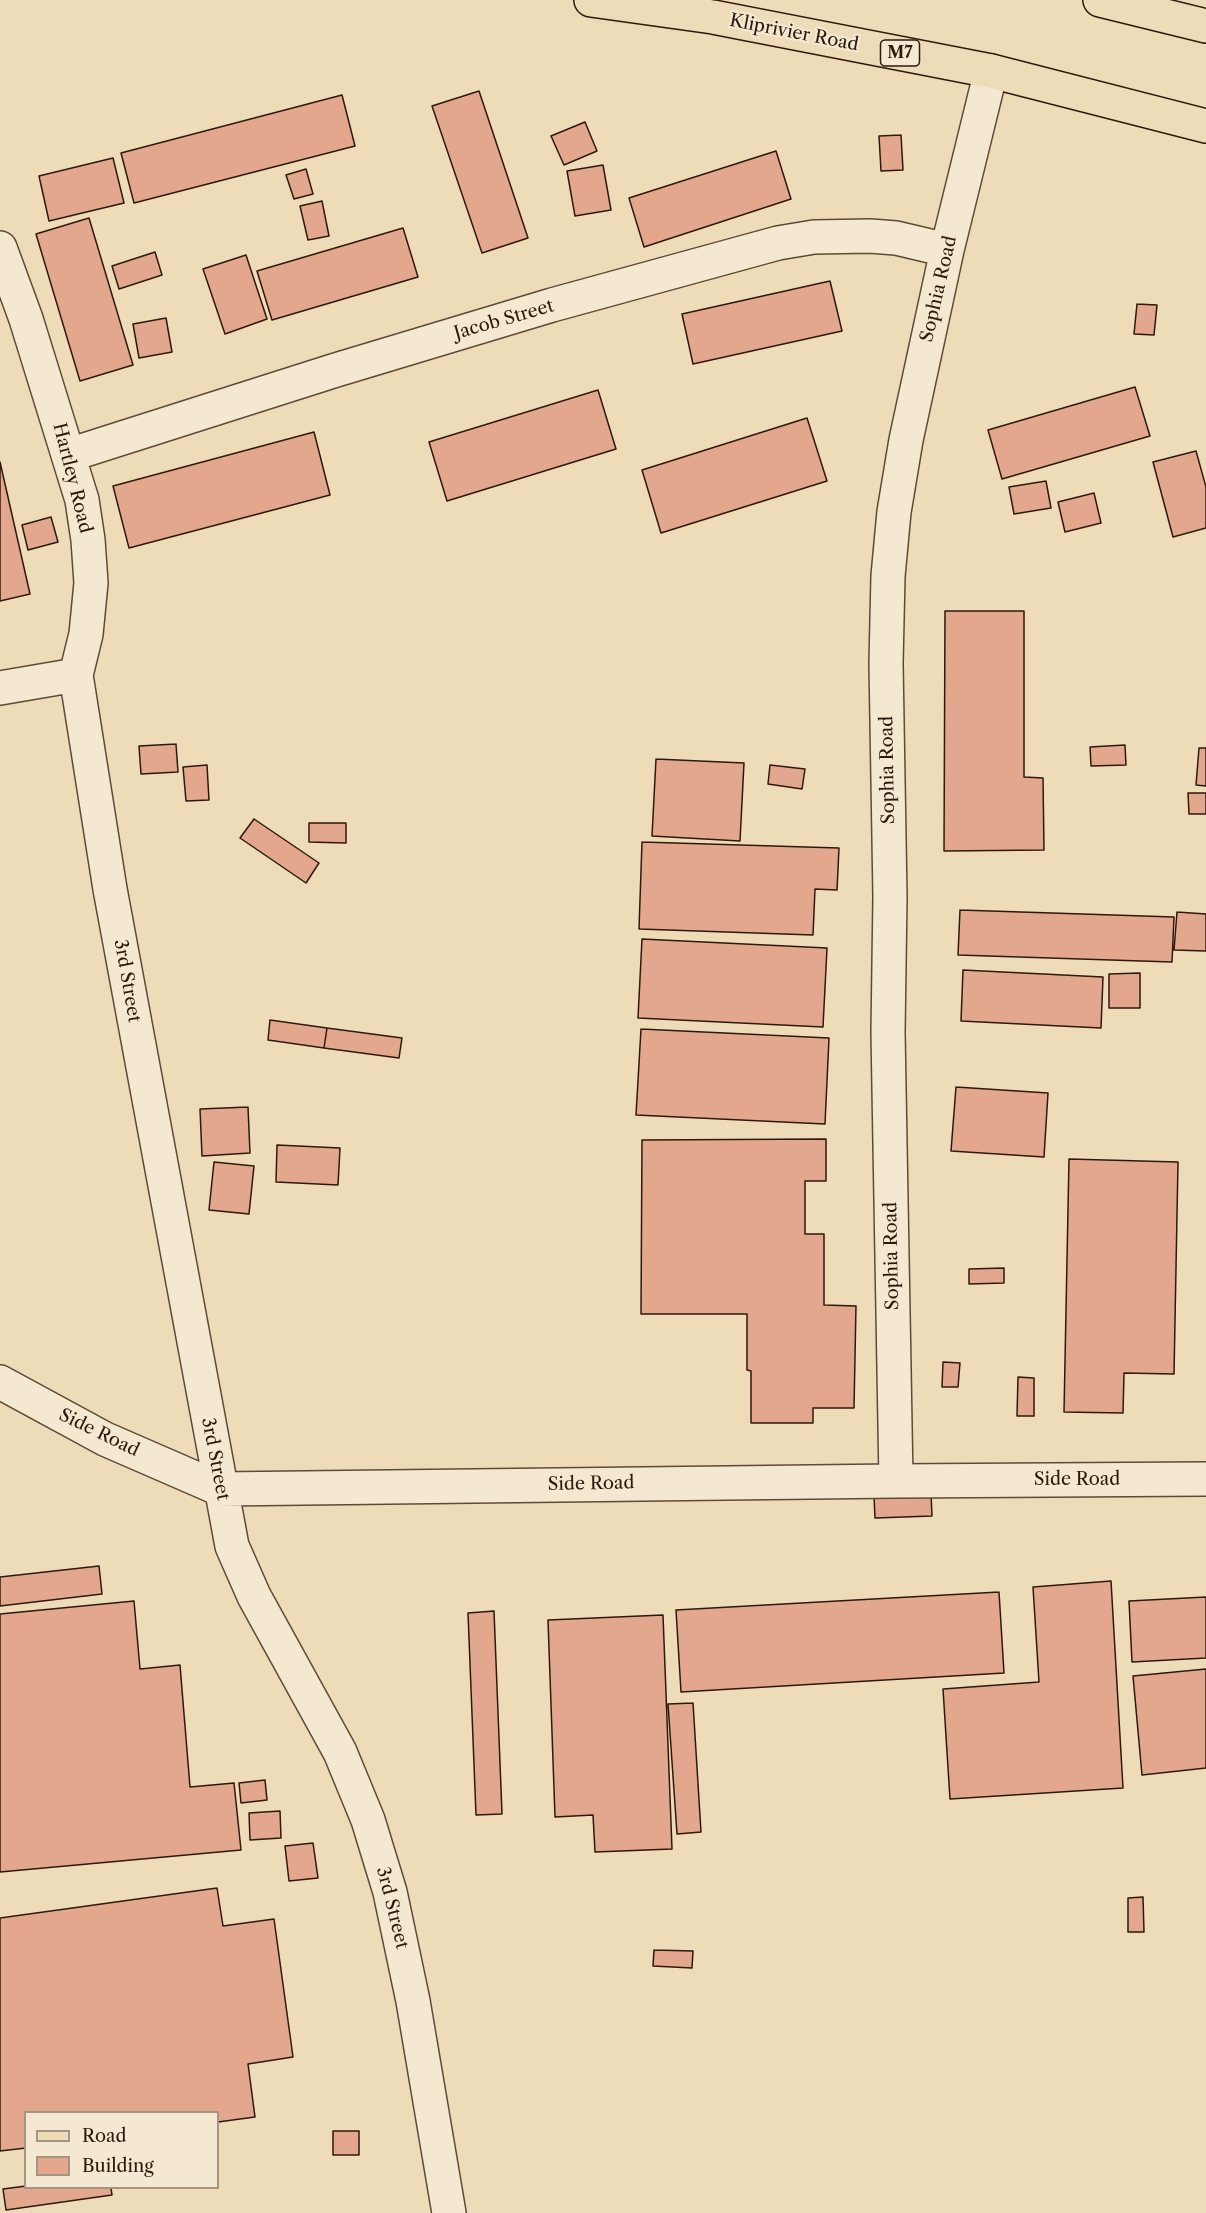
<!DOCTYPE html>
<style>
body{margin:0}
#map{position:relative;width:1206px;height:2213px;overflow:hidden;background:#eedbb7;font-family:"Libre Caslon Text",serif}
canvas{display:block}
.legend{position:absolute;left:24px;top:2111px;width:195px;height:78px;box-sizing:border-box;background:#f4e8d0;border:2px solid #a59582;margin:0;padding:8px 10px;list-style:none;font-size:18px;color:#2e190e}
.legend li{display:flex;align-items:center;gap:12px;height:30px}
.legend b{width:30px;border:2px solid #a59582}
</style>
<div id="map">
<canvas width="1206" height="2213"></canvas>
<ul class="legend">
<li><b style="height:8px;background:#eedbb7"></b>Road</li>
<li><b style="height:16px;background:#e2a78d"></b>Building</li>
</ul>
</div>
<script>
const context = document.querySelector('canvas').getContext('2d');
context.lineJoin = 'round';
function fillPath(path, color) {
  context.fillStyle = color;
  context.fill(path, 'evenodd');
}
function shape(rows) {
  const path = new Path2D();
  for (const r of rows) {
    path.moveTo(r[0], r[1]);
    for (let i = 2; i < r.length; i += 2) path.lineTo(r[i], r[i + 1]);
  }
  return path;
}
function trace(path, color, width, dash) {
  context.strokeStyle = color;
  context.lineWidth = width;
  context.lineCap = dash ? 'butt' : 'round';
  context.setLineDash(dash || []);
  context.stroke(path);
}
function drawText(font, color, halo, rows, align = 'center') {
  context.font = font + ' "Libre Caslon Text",serif';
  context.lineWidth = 4.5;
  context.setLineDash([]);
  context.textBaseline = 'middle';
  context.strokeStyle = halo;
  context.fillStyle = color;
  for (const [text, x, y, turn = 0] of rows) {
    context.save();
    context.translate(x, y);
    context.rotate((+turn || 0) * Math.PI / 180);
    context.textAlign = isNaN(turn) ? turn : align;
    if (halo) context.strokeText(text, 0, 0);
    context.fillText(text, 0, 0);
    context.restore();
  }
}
const building = shape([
 [479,91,528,238,482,253,432,106,479,91],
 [342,95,355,146,134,203,121,153,342,95],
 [585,122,597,151,564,165,551,136,585,122],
 [901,135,903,170,881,171,879,136,901,135],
 [776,151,791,199,644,247,629,198,776,151],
 [113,158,124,203,49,221,39,176,113,158],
 [603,165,611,210,575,216,567,171,603,165],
 [306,169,313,194,294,199,286,175,306,169],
 [322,201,329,236,308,240,300,206,322,201],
 [89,218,133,365,80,381,36,234,89,218],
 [403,228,418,277,272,320,257,271,403,228],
 [155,252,162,275,119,289,112,266,155,252],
 [246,255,267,319,225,334,203,269,246,255],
 [830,281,842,331,693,364,682,314,830,281],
 [1137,304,1157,305,1154,335,1134,334,1137,304],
 [166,318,172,352,139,358,133,324,166,318],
 [1135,387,1150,436,1002,479,988,430,1135,387],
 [598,390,616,449,447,501,429,442,598,390],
 [807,418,827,481,661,533,642,470,807,418],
 [314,432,330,495,129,548,113,486,314,432],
 [1196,451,1206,487,1206,528,1173,537,1153,462,1196,451],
 [0,462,30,594,0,601,0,462],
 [1046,481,1051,508,1014,514,1009,487,1046,481],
 [1094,493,1101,523,1065,532,1058,502,1094,493],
 [51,517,58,542,28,550,22,525,51,517],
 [945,611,1024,611,1024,777,1043,778,1044,850,944,851,945,611],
 [176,744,178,772,141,774,139,746,176,744],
 [1125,745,1126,765,1091,766,1090,747,1125,745],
 [1199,748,1206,748,1206,786,1196,785,1199,748],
 [656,759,744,763,740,841,652,836,656,759],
 [207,765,209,800,186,801,183,767,207,765],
 [770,765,805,769,802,789,768,784,770,765],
 [1188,793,1206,793,1206,814,1189,814,1188,793],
 [254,819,319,863,306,883,240,838,254,819],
 [309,823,346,823,346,843,309,842,309,823],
 [642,842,839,848,837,890,815,889,813,935,639,929,642,842],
 [960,910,1174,917,1172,962,958,955,960,910],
 [1177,912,1206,914,1206,951,1174,950,1177,912],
 [642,939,827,948,823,1027,638,1018,642,939],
 [963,970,1103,977,1101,1028,961,1021,963,970],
 [1140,973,1140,1008,1109,1008,1109,974,1140,973],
 [270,1020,327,1028,324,1048,268,1040,270,1020],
 [327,1028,402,1038,399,1058,324,1048,327,1028],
 [641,1029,829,1038,825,1124,636,1115,641,1029],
 [956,1087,1048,1093,1044,1157,951,1151,956,1087],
 [248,1107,250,1153,202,1156,200,1109,248,1107],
 [826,1139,826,1181,805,1181,805,1234,824,1234,824,1305,856,1306,854,1408,813,1408,813,1423,751,1423,751,1371,747,1370,747,1314,641,1314,642,1140,826,1139],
 [277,1145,340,1148,338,1185,276,1182,277,1145],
 [1069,1159,1178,1162,1174,1374,1124,1373,1123,1413,1064,1412,1069,1159],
 [214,1162,254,1166,249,1214,209,1210,214,1162],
 [1004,1268,1004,1283,969,1284,969,1269,1004,1268],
 [943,1362,960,1363,958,1387,942,1387,943,1362],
 [1018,1377,1034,1378,1034,1416,1017,1416,1018,1377],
 [931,1494,932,1516,875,1518,874,1496,931,1494],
 [99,1566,102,1594,0,1606,0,1577,99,1566],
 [1111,1581,1123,1788,950,1799,943,1689,1039,1682,1033,1587,1111,1581],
 [999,1592,1004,1673,681,1692,676,1610,999,1592],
 [1206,1597,1206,1658,1132,1662,1129,1601,1206,1597],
 [134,1601,140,1669,180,1665,190,1787,234,1783,241,1850,0,1872,0,1614,134,1601],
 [494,1611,502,1814,476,1815,468,1613,494,1611],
 [663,1615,672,1849,595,1852,593,1815,555,1817,548,1620,663,1615],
 [1206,1669,1206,1768,1142,1775,1133,1676,1206,1669],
 [693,1703,701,1832,677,1834,668,1704,693,1703],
 [265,1780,267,1800,241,1803,239,1783,265,1780],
 [280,1811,281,1838,250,1840,249,1813,280,1811],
 [313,1843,318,1878,289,1881,285,1846,313,1843],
 [217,1888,223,1926,274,1919,293,2057,248,2064,255,2117,218,2122,218,2112,26,2112,26,2148,0,2151,0,1918,217,1888],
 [1143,1897,1144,1932,1128,1932,1128,1898,1143,1897],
 [654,1950,693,1951,692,1968,653,1966,654,1950],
 [333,2131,359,2131,359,2155,333,2155,333,2131],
 [26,2186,26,2188,111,2188,112,2195,6,2210,3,2189,26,2186]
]);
fillPath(building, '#e2a78d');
trace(building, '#2e190e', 1.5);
const minor = shape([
 [0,248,26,319,82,500,88,540,91,583,86,634,76,675,0,688],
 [69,455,336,370,552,305,778,243,814,237,870,236,896,238,947,250],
 [76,675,110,889,232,1546,254,1596,340,1752,368,1820,390,1892,413,2001,449,2213],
 [0,1382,105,1439,220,1489,896,1481,1206,1479],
 [896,1481,888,1032,890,897,886,663,888,576,894,512,906,440,947,250,991,71]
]);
const major = shape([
 [591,0,713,17,991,71,1206,126],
 [1100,0,1206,26]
]);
trace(minor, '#5e4a38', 36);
trace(major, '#2e190e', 36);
trace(minor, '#f4e8d0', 33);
trace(major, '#eedbb7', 33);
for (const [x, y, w] of [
 [900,53,39]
]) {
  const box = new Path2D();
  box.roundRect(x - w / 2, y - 13, w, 26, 4.5);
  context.fillStyle = '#f4e8d0';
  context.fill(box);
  trace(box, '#2e190e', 1.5);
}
drawText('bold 16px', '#2e190e', null, [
 ["M7",900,53]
]);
drawText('18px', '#2e190e', '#f4e8d0', [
 ["Kliprivier Road",794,33,11],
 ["Sophia Road",939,289,-77],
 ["Jacob Street",504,320,-16],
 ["Hartley Road",72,478,76],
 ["Sophia Road",888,770,-91],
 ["3rd Street",127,981,80],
 ["Sophia Road",892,1256,-91],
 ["Side Road",99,1433,26],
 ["3rd Street",215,1459,79],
 ["Side Road",1077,1480],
 ["Side Road",591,1484,-1],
 ["3rd Street",392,1908,76]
]);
</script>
